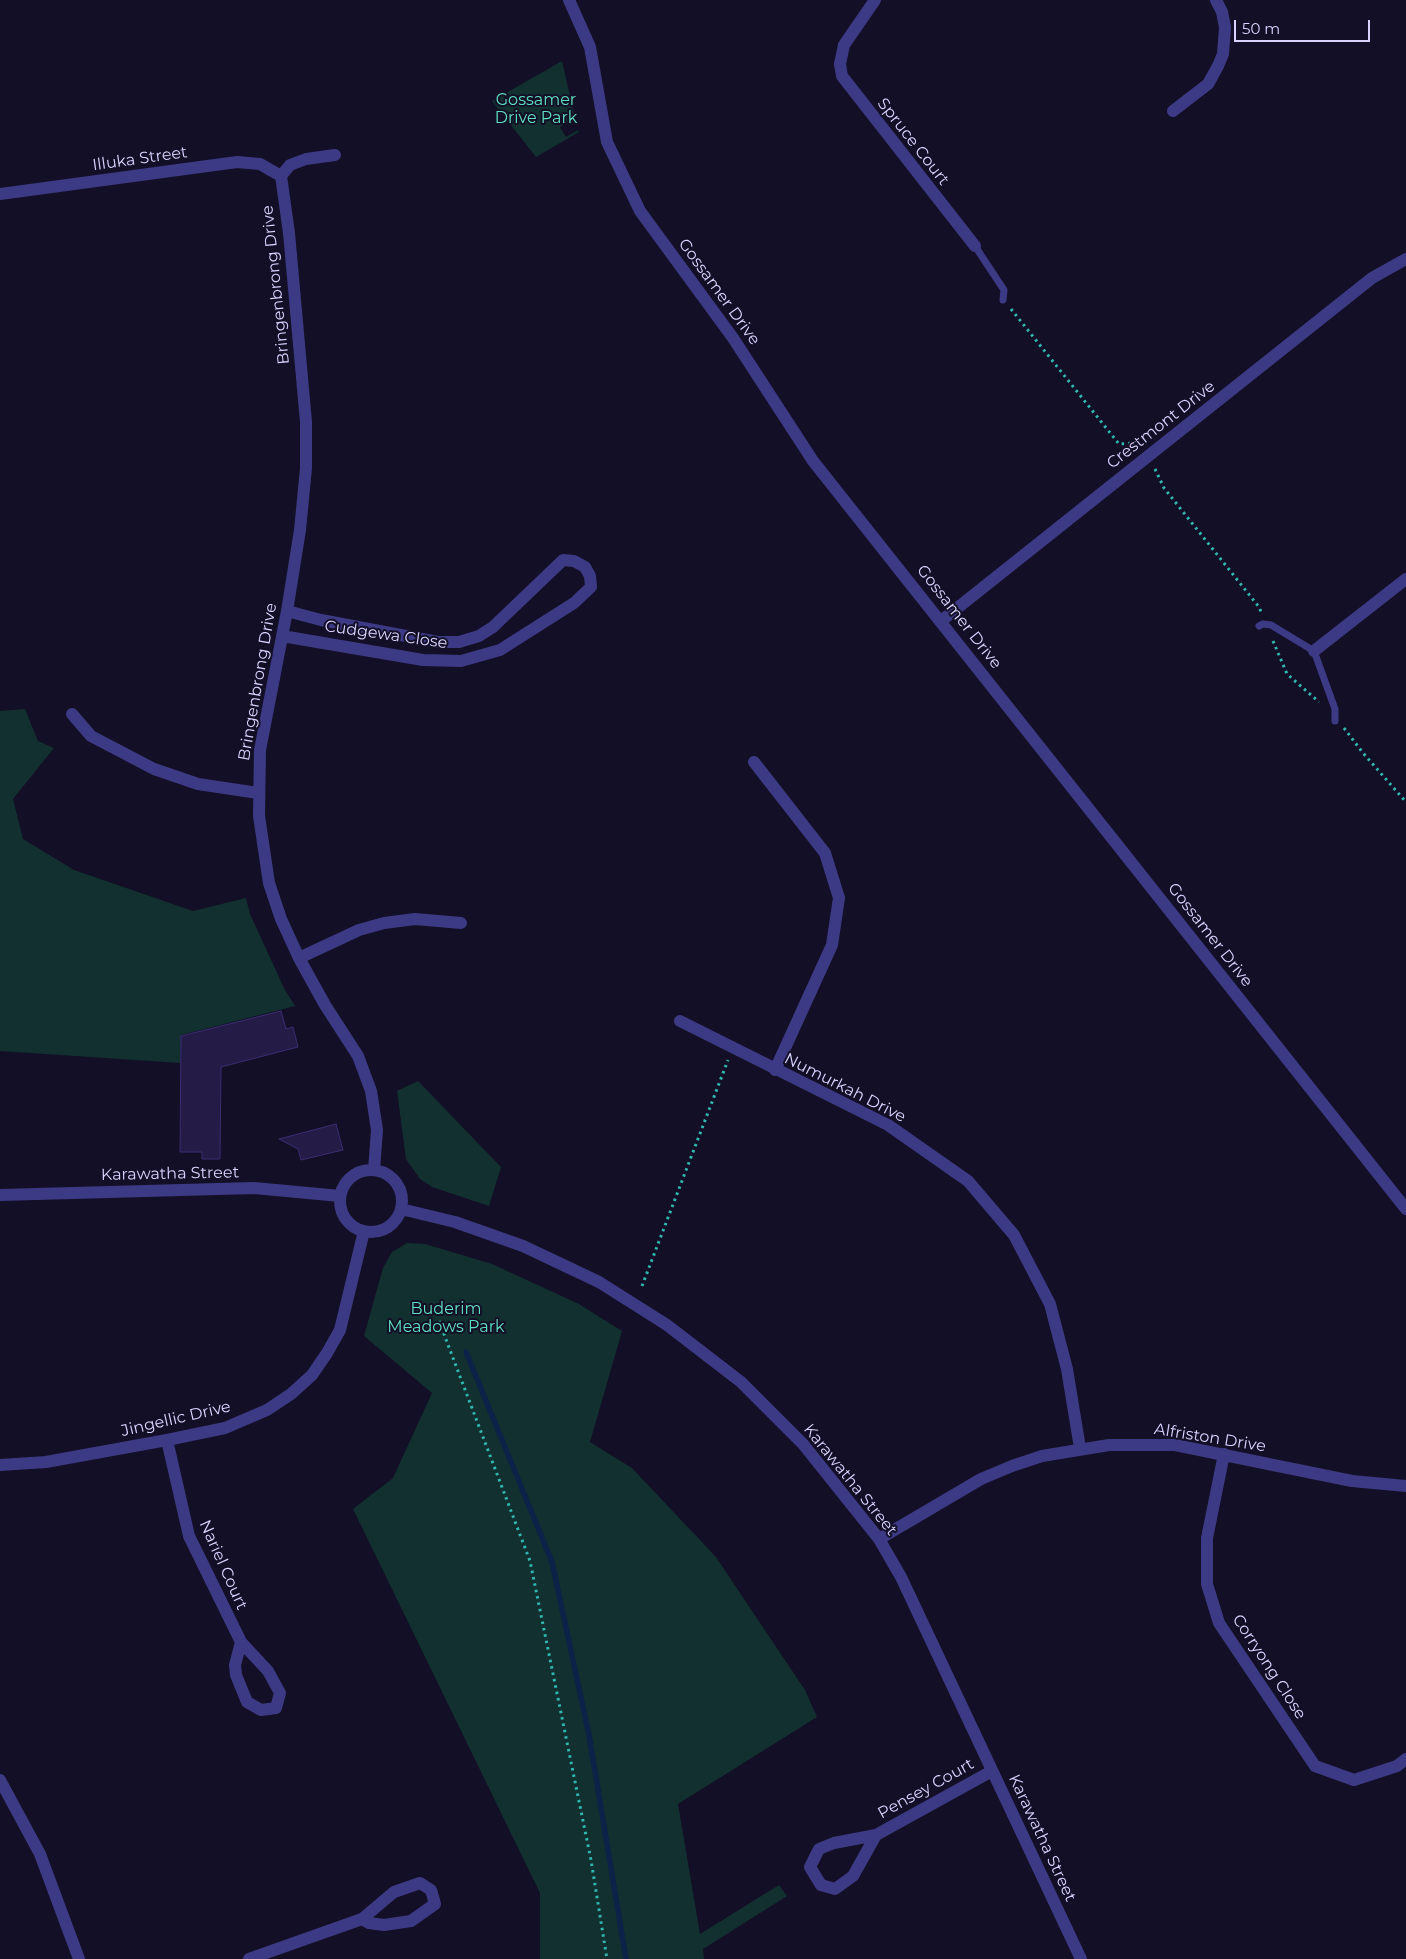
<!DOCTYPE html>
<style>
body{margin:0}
#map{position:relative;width:1406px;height:1959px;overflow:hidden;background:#130f26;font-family:Montserrat,sans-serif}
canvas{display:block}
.scale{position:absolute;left:1234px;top:20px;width:136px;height:22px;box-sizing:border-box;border:2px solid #d9d4ff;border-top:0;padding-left:6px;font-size:15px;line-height:18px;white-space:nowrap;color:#d9d4ff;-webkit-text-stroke:4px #130f26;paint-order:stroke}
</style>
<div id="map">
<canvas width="1406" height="1959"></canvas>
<div class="scale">50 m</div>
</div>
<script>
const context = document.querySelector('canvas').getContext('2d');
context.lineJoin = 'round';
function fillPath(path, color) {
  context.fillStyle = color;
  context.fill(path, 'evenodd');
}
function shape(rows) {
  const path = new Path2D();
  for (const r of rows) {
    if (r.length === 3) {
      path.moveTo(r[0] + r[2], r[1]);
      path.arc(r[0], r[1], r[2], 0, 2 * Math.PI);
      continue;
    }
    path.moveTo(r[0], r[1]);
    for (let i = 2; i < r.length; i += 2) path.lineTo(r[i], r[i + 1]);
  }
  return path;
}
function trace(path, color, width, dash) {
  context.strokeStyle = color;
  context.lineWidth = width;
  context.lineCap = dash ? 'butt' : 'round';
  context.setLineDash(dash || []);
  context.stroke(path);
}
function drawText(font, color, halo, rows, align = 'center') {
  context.font = font + ' Montserrat,sans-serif';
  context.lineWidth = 4;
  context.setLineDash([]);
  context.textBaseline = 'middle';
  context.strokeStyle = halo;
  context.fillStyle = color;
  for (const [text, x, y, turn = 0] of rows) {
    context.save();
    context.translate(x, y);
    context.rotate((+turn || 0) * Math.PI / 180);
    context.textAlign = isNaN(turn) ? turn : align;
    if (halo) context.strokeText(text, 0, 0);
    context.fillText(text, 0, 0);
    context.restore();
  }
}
fillPath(shape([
 [562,61,575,118,560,127,566,137,578,130,579,132,536,157,492,101],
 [25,709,38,741,54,748,13,799,23,839,74,870,193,911,246,898,250,914,284,988,295,1006,181,1035,180,1063,0,1051,0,711],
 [418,1081,501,1167,489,1206,432,1187,420,1179,406,1159,397,1091],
 [407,1243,425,1244,492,1264,579,1304,622,1331,590,1442,632,1468,716,1557,805,1690,817,1717,678,1804,700,1934,779,1885,787,1896,703,1949,704,1959,540,1959,540,1893,353,1509,393,1478,432,1393,364,1336,383,1268,392,1252]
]), '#12302f');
trace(shape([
 [466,1352,552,1562,589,1735,626,1959]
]), '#0c2248', 5.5);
const building = shape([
 [281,1011,286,1029,293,1027,298,1047,221,1067,220,1159,202,1159,202,1152,180,1152,181,1036,281,1011],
 [336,1124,343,1150,301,1160,298,1149,279,1139,336,1124]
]);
fillPath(building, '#241b47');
trace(building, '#3b2d73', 1);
trace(shape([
 [1011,309,1119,444,1137,443,1139,445],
 [1155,469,1164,488,1259,607,1262,614],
 [1273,641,1287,674,1319,702],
 [1344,728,1363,753,1406,802],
 [642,1286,728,1060],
 [439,1321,530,1561,591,1860,607,1959]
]), '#2fb8b0', 3, [2.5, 4]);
trace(shape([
 [975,246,1004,290,1003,300],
 [1259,626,1263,624,1271,625,1314,651,1335,709,1335,721]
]), '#3d3a85', 7);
trace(shape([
 [569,0,590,47,607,142,640,211,733,338,813,461,1406,1209],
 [875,0,844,45,840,64,842,76,975,246],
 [1173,111,1208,84,1218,66,1223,54,1225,27,1222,12,1216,0],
 [281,176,289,233,306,422,306,468,300,530,287,611,260,750,259,816,269,883,281,919,299,958,325,1005,358,1056,371,1091,377,1130,374,1170],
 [281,176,290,165,306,159,335,155],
 [0,194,237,162,260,164,281,176],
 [941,621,1372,278,1406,259],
 [282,636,423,660,461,661,500,650,574,603,591,587,590,576,585,567,574,561,563,560,493,627,479,636,459,642,438,642,321,620,287,611],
 [1314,651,1406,579],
 [72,714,91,736,154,769,198,784,258,793],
 [754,762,825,853,839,898,832,945,775,1070],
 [299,958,359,930,384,923,415,919,461,923],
 [680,1021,888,1125,968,1181,1014,1235,1050,1304,1067,1369,1080,1448],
 [167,1440,189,1536,241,1642,268,1671,280,1693,276,1708,261,1710,247,1702,236,1675,235,1665,241,1642],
 [1224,1454,1207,1538,1207,1584,1219,1623,1315,1766,1354,1780,1397,1766,1406,1759],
 [0,1780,40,1854,79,1959],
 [876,1835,834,1843,819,1849,810,1867,821,1885,835,1889,853,1876,876,1835,992,1771],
 [249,1959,362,1919,394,1892,420,1883,431,1890,435,1904,411,1921,384,1925,369,1923,362,1919]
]), '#3d3a85', 12);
trace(shape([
 [371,1201,31],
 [0,1195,254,1188,340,1196],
 [401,1209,455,1222,523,1246,599,1282,667,1325,741,1382,803,1444,879,1539,901,1577,1081,1959],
 [0,1465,46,1462,167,1440,225,1428,267,1410,291,1394,312,1375,327,1353,340,1330,364,1231],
 [879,1539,981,1479,1012,1466,1042,1456,1109,1445,1175,1445,1352,1481,1406,1486]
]), '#3d3a85', 12);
drawText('16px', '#5fe0c0', '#130f26', [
 ["Gossamer",536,100],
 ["Drive Park",536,118],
 ["Buderim",446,1309],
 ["Meadows Park",446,1327]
]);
drawText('16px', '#d9d4ff', '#130f26', [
 ["Spruce Court",913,142,52],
 ["Illuka Street",140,159,-8],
 ["Bringenbrong Drive",276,285,-96],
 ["Gossamer Drive",719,292,54],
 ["Crestmont Drive",1161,425,-38],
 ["Gossamer Drive",959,617,52],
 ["Cudgewa Close",386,635,8],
 ["Bringenbrong Drive",258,682,-80],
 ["Gossamer Drive",1210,935,52],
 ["Numurkah Drive",845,1088,27],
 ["Karawatha Street",170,1174,-1],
 ["Jingellic Drive",176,1419,-13],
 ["Alfriston Drive",1210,1438,9],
 ["Karawatha Street",850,1480,51],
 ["Nariel Court",223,1565,66],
 ["Corryong Close",1269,1667,57],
 ["Pensey Court",926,1789,-29],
 ["Karawatha Street",1042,1838,65]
]);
</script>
